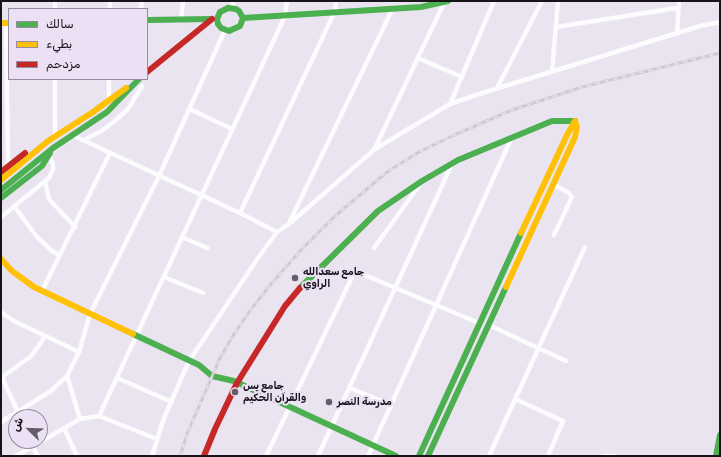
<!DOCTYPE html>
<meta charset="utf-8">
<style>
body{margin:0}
#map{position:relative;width:721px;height:457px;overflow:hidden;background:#eae4f0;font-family:Rubik,Vazirmatn,sans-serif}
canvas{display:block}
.frame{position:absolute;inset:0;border:2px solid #18141b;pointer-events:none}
.legend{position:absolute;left:8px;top:8px;width:140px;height:72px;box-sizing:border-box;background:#ebe0f4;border:1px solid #978e9d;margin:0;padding:5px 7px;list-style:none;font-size:12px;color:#18141b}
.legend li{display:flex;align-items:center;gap:8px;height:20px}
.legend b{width:20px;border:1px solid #978e9d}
.north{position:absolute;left:8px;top:409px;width:40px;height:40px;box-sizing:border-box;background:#ebe0f4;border:1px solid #978e9d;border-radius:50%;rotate:293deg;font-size:11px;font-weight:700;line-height:16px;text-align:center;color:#18141b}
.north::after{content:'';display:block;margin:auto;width:14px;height:18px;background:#625d66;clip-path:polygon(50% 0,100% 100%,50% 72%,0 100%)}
</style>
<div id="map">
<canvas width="721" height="457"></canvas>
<div class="frame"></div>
<ul class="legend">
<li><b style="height:5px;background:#4caf50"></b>سالك</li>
<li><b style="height:5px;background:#ffc107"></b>بطيء</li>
<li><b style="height:5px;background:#c62828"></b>مزدحم</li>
</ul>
<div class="north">ش</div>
</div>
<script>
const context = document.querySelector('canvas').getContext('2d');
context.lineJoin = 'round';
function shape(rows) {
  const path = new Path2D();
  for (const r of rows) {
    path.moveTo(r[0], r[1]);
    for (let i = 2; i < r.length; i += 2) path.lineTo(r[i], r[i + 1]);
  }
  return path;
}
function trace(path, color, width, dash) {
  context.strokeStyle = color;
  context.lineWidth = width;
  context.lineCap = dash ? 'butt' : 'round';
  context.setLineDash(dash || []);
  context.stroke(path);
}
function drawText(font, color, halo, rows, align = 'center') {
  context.font = font + ' Rubik,Vazirmatn,sans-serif';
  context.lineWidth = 4;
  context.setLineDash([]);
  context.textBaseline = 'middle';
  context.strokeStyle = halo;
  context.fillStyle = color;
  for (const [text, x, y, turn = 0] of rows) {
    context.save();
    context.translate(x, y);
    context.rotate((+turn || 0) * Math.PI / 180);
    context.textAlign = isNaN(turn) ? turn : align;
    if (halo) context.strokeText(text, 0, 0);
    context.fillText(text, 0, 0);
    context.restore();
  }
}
trace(shape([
 [110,1,110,9],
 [233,8,233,1],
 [55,9,55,1],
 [141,9,142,1],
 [181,20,183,1],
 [6,23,8,166],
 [556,27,677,8],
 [677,33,679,1],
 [418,58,462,77],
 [552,71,558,1],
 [497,88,542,1],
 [109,101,109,79],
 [450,104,494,1],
 [190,109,232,129],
 [72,135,240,213,277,232],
 [55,137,55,79],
 [84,140,103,130,115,121,128,109,142,86],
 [375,148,444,3],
 [45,182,49,199,75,227],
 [553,184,569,193,572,197,554,235],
 [14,206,37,237,52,251,60,255],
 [240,213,335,11,336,1],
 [1,217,49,178,53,170,53,164,49,154],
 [290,221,393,8],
 [182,237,207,248],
 [374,248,421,183],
 [164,277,203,293],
 [42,291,110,153],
 [1,312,14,321,79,352],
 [489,325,566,361],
 [1,375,18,412],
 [67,376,80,419],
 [2,377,30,357,38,347,45,336],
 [117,378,172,402],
 [350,388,391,405],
 [515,399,563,421,548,456],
 [99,416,285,16,287,1],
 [1,422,51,391,67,376,79,352,90,314,159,176,225,30],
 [64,428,77,456],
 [33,447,38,456],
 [16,456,80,419,99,416,157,439],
 [152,456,164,418,189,361,258,258,277,232,289,224,375,149,450,104,479,94,700,26,720,22],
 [266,456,355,271,479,323],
 [318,456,452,164],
 [368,456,512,137],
 [489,456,585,247],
 [604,456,614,456]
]), '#fcfbfd', 4.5);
trace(shape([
 [228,8,236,9,239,11,243,18,240,26,229,31,221,28,218,24,217,19,220,12,228,8],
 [243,18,421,7,448,1],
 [147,20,211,19],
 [1,190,53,148,107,112,139,79],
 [1,198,42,166,50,153],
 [300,288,378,211,422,181,458,160,552,121,575,121],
 [133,334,199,365,212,376,234,381,396,456],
 [419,456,521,233],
 [428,456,506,287],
 [716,456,720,435]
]), '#4caf50', 6);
trace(shape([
 [1,23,9,23],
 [1,180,48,141,93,112,126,88],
 [521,233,568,133,575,121],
 [1,259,12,271,34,287,133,334],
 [506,287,575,137,577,127,575,121]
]), '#ffc107', 6);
trace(shape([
 [147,72,212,19],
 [1,172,25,153],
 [204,456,215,429,237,383,285,306,300,288]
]), '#c62828', 6);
const rail = shape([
 [180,456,187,434,220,358,234,334,249,312,271,284,301,250,334,217,387,172,419,152,452,136,512,110,582,87,720,53]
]);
trace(rail, '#cdcbcf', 3);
trace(rail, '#ebe0f4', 1.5, [4.5]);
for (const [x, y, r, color] of [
 [295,278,4,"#625d66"],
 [235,392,4,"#625d66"],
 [329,402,4,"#625d66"]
]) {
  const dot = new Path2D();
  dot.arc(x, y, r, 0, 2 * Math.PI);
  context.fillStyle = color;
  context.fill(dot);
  trace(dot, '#ebe0f4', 1.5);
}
drawText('bold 10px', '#18141b', '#ebe0f4', [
 ["جامع سعدالله",303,272],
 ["الراوي",303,284],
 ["جامع يس",243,386],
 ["والقرآن الحكيم",243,398],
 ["مدرسة النصر",337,402]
], 'left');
</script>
